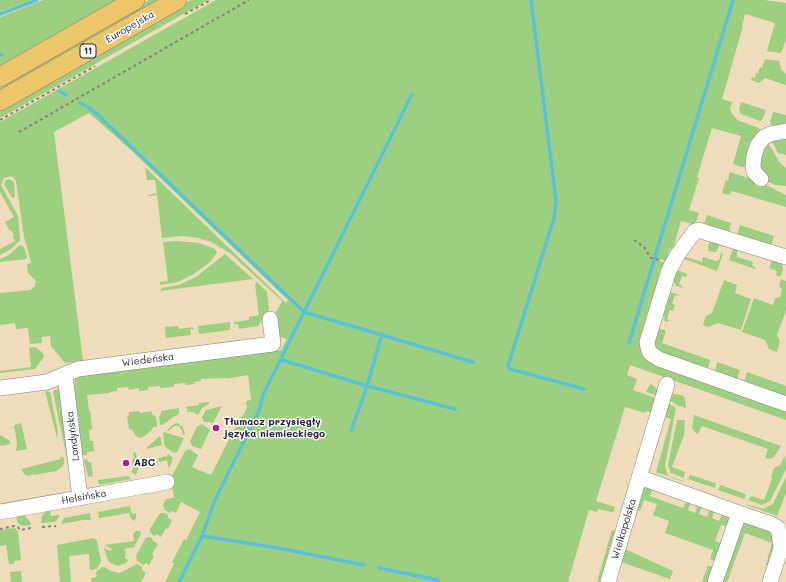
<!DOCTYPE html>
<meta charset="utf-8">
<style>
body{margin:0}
canvas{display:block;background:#efdcbb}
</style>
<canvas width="786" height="582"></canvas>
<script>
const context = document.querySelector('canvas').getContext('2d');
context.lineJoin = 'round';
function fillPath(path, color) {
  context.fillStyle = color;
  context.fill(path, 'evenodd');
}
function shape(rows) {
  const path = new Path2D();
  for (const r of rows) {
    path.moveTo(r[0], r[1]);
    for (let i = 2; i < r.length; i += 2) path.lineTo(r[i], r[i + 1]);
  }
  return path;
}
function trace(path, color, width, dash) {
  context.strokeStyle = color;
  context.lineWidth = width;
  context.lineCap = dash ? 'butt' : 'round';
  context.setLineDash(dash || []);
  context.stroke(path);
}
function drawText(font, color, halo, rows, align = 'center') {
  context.font = font + ' Mali,sans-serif';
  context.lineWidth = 3;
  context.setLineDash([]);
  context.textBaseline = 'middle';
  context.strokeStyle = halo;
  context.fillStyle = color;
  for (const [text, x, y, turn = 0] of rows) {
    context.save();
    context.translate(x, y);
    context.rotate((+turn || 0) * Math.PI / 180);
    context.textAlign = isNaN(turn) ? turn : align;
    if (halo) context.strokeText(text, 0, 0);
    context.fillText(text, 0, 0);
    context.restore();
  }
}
fillPath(shape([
 [0,0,32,0,0,12],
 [43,0,122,0,0,67,0,17],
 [149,0,165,0,0,95,0,86],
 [191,0,208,0,0,118,0,109],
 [216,0,764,0,786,3,786,39,782,51,780,53,767,51,775,23,745,14,742,26,743,26,722,99,732,102,730,109,731,112,737,120,759,128,761,130,746,166,742,167,733,164,741,136,712,128,697,177,699,178,689,210,699,213,696,222,693,224,681,221,674,246,669,251,666,261,660,259,660,261,665,263,642,345,786,408,786,420,630,365,627,375,635,378,637,380,633,390,658,399,654,413,646,411,645,413,625,407,596,501,615,507,614,510,615,511,612,512,599,509,597,512,589,510,568,582,165,582,174,564,172,562,184,539,186,540,200,512,181,502,176,513,172,511,170,513,165,510,163,505,166,499,174,498,171,478,185,451,189,449,198,455,192,467,211,475,241,416,242,417,247,408,246,401,251,400,248,375,226,379,226,378,201,379,201,381,194,382,195,384,186,385,185,383,174,384,174,387,160,388,160,386,148,387,148,390,139,391,139,388,129,390,128,387,117,388,117,391,110,392,110,393,87,395,89,410,90,410,92,429,89,430,90,441,93,441,94,451,87,452,87,455,82,455,74,388,75,380,79,375,281,350,287,339,280,337,274,316,282,301,230,253,211,242,198,238,182,236,162,238,157,195,149,196,148,195,157,193,155,180,147,180,145,167,286,303,288,300,132,151,89,113,54,132,83,361,65,363,51,346,50,336,42,337,42,343,30,344,28,328,16,329,15,323,0,325,0,293,30,290,35,286,36,281,28,273,27,264,31,263,31,262,24,237,16,181,13,177,11,176,4,178,1,185,18,216,20,240,11,249,0,255,0,249,15,241,13,236,14,235,11,230,10,231,5,222,14,217,0,192,0,122],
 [765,59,779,61,781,69,786,74,786,85,765,78,759,83,751,80,752,77,755,78,756,73,758,73,760,67,762,68],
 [741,102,766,110,762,120,760,121,741,114,739,110],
 [773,112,786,115,786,128,771,125,770,122],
 [786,134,786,155,778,153,771,139],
 [767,141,780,163,786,168,786,186,775,185,766,181,757,164],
 [730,172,760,182,786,195,786,207,732,191,729,195,722,193,726,180,728,181],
 [8,179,11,180,14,182,15,197,12,198,4,184,5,181],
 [707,215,731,223,729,233,704,225],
 [740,225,774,236,771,246,737,235],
 [177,241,199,243,215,249,217,253,209,263,194,274,178,282,160,285,160,282,168,281,163,242],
 [712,241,720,244,716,252,709,251,708,248,709,244],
 [20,245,24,247,27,256,26,259,0,262,0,259,9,255],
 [733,249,738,249,737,257,753,262,752,265,755,267,755,269,729,260],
 [721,253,723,254,717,271,682,258,682,256,702,262,703,257,716,261,719,260],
 [225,254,253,279,160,291,162,288,179,285,196,277],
 [772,260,782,263,783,270,780,277,776,275,777,271,769,268],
 [677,270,687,274,686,277,682,276,679,284,682,286,682,288,675,285,675,283,673,282,675,271],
 [781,279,786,281,786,311,777,335,780,341,777,352,769,349,765,340,742,332,754,298,773,305,775,298,780,297,782,289,779,286],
 [724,280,737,285,735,293,751,299,741,330,718,323,708,327,703,325,706,316,712,313],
 [257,282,267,292,269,309,258,326,239,329,238,324,234,324,234,322,249,320,249,317,259,315,255,285],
 [671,292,679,295,678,296,675,295,672,304,675,305,673,311,670,310,667,319,669,320,668,322,663,320,665,318,662,316,669,293],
 [230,322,230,330,200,334,199,333,198,326],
 [178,326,179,329,193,327,194,329,190,329,191,335,166,338,165,327],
 [659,328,666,331,662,343,710,360,708,368,657,351,654,344],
 [35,347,43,353,44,357,35,369,0,373,0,371,31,367,29,348],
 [717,362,740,370,737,379,715,372],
 [747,372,786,386,786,396,744,382],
 [651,384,658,390,658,396,646,392,649,386],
 [61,389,69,468,53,392,54,390],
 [45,391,50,392,58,432,57,438],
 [673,394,682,395,685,398,686,408,679,406,667,399],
 [209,402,209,404,202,408,198,415,193,412,188,412,187,410,186,407,199,405,199,403],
 [666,402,676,408,665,466,668,476,683,481,683,482,656,472,671,419,662,416],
 [222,406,213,423,209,422,204,422,202,417,206,410],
 [179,408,179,414,172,418,162,425,160,425,159,417,161,414,161,411],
 [139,411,140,413,152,411,152,414,156,417,157,424,157,427,153,427,151,431,148,433,145,436,140,438,136,436,132,430,129,429,127,417,129,415,129,412],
 [694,415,781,446,773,458,768,459,765,458,768,449,702,426,698,434,696,433,692,428],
 [677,420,685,420,684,435,672,467,685,472,684,478,671,473,668,465],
 [21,423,27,449,16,451,17,443,14,425],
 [177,423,183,427,185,435,183,435,182,430,179,426,174,426,169,431,167,430,172,425],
 [202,424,210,430,201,449,192,446,190,441,197,427],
 [164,432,184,438,177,452,174,453,165,447,163,434],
 [0,435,10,441,10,444,1,446,0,444],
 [160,436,162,445,147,449,146,448],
 [133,452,136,453,139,466,136,475,131,472,133,468,132,459,134,459],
 [168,454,173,458,169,469,167,460,159,462,158,458,167,456],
 [60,456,64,458,64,464,61,468,56,471,34,475,32,474,30,476,25,475,21,469,61,459],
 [785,456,786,469,770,501,762,505,748,500,751,496,764,500,772,479,771,478,774,468,780,465],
 [87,459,88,462,91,462,93,476,88,477,84,460],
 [690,475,691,475,715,483,716,485,715,488,688,479],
 [128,476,131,479,99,485,98,480],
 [786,477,786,493,777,516,747,505,747,504,763,509,773,504],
 [721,485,745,494,746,495,744,499,718,490,720,486],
 [646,487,653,488,650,496,683,508,687,500,691,502,688,510,695,513,698,504,702,506,699,514,707,517,710,509,715,510,712,518,719,521,723,513,728,515,730,527,721,525,715,541,724,545,718,562,710,559,713,550,665,533,669,521,653,515,657,504,644,500,640,511,638,510,635,520,630,519,643,488],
 [130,506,132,514,136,513,136,518,134,521,131,519,129,513,99,518,98,512],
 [50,508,51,516,59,515,59,517,55,522,41,523,42,515,44,516,43,514],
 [90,513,91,522,90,520,83,520,61,524,64,518],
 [160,513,165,513,168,515,168,518,172,520,168,529,166,528,161,537,157,534,154,536,150,532,150,529],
 [19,514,27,517,26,518,29,520,31,525,23,526,19,524,17,521,16,515],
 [745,523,771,530,776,540,771,567,766,565,772,543,745,533,727,582,720,582,739,528],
 [15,528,18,532,21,560,14,561,14,564,9,564,6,545,0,546,0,530],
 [612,530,615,531,600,582,597,582],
 [136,531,140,531,141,534,134,547,124,549,126,551,125,558,128,560,126,563,118,566,110,563,107,558,104,548,110,551,112,549,105,545,134,541,133,534],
 [148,537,152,538,153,541,158,544,152,554,154,556,149,565,146,563,143,565,137,561,136,556,145,539],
 [94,538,97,541,101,561,97,569,90,570,89,554,69,556,71,582,60,582,57,545],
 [625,549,673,571,670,579,621,562],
 [137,564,142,567,142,570,146,573,141,582,92,582,91,578,97,577,96,572,102,567,104,567,111,571,119,573,124,571],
 [708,565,715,568,710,582,702,582],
 [21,571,22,582,11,582,10,572]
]), '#9ccf80');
trace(shape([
 [531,0,556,201,554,218,508,366,510,369,584,389],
 [0,14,37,0],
 [0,54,2,55],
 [59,91,66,95],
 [80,103,88,107,97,114,304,312,473,362],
 [655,257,733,0],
 [629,343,654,260],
 [282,360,367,386,455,409],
 [351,431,367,386,382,334],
 [202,536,278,548,364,565],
 [379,568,438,580],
 [179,582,202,536,215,500,259,411,263,395,412,94]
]), '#5ac2d6', 3.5);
const minor = shape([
 [761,179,754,172,753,166,754,156,757,146,763,138,770,134,786,131],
 [786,257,698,230,695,231,678,254,669,270,647,342,648,348,650,353,659,359,786,404],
 [65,375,80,498],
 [0,388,47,382,78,369,273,344,270,319],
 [639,477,739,513],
 [0,512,167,482],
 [608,582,667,384],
 [715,582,739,513,771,524,778,528,781,548,770,582]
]);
const major = shape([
 [0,77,135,0],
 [0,101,177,0]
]);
trace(minor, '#887f7b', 16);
trace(major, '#887f7b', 20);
trace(shape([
 [185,14,211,0],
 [0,120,95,66],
 [19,132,249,0],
 [634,240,644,247,651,258,660,260],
 [42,527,56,526],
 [0,529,14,526,18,527,20,530,31,528]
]), '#887f7b', 2, [3, 3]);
trace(minor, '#fff', 15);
trace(major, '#ecc669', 19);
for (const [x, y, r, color] of [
 [216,428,4,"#b5179e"],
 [126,463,4,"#b5179e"]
]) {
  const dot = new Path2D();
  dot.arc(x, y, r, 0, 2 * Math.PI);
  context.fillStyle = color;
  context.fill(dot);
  trace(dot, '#fff', 1.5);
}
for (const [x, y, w] of [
 [88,51,16]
]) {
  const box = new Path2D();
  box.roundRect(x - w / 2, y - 7, w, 14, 3);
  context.fillStyle = '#fff';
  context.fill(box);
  trace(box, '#22223b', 1);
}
drawText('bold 9px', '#22223b', null, [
 ["11",88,51]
]);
drawText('10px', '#22223b', '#fff', [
 ["Europejska",130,27,-30],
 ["Wiedeńska",148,360,-7],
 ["Londyńska",73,436,-97],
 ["Helsińska",84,497,-10],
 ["Wielkopolska",624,529,-73]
]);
drawText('bold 10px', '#22223b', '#fff', [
 ["Tłumacz przysięgły",224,422],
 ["języka niemieckiego",224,434],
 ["ABC",134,463]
], 'left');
</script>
